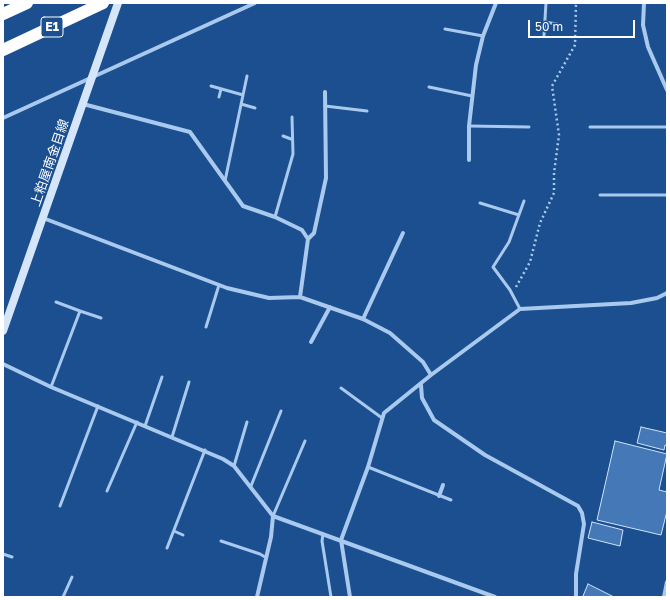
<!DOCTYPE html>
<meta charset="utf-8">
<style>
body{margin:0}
#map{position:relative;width:670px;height:600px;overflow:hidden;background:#1b4f8f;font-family:"Golos Text",sans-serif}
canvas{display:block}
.frame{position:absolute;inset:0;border:4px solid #fff;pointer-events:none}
.scale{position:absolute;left:528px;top:20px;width:107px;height:18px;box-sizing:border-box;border:2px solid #fff;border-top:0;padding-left:5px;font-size:12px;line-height:14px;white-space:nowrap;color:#fff;-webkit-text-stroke:3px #1b4f8f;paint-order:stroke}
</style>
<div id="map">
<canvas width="670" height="600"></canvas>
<div class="frame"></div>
<div class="scale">50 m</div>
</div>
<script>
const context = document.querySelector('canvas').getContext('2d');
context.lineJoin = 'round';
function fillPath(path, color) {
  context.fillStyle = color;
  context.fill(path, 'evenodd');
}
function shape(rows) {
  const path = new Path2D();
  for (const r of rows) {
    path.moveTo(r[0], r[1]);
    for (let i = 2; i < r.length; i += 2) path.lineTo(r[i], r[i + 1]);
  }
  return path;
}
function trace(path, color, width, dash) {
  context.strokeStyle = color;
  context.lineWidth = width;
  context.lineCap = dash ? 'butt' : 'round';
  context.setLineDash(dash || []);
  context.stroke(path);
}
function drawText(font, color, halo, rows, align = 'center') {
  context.font = font + ' "Golos Text","Noto Sans JP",sans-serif';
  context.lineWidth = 3.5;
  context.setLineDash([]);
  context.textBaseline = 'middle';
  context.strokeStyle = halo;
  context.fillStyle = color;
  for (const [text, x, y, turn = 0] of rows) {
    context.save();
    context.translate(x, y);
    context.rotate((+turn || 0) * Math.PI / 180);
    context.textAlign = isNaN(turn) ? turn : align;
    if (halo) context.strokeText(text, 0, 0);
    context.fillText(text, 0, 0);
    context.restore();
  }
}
const building = shape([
 [641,427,667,433,667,446,665,445,664,450,637,443,641,427],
 [615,441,667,454,659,490,667,492,667,511,661,535,597,520,615,441],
 [592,522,623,530,620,546,588,538,592,522],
 [588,584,614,597,585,597,583,596,588,584]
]);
fillPath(building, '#4478b7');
trace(building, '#cfe3fa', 1);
trace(shape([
 [516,287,530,262,540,223,554,193,554,173,559,135,552,86,575,45,576,3]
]), '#a9c9ee', 2.5, [2, 3]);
trace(shape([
 [545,22,557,24],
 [445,29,483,36],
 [544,35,546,3],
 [211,86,243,95],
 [429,87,472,96],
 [219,97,221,89],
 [241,104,255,108],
 [325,106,367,111],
 [469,126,529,127],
 [590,127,667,127],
 [283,136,291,139],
 [225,181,247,76],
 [600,195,667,195],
 [480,203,519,215],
 [275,217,293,154,292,117],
 [56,302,80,311],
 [520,309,510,290,493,267,509,242,524,201],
 [206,327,219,285],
 [51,387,80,311,101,318],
 [341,388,382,418],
 [145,426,162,377],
 [172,437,189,382],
 [234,466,247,422],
 [368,467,451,500],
 [251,486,281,411],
 [107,491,137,422],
 [60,506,98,406],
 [273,516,305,441],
 [174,531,183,535],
 [323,534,322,541,331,597],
 [221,541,260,554,265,557],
 [167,548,205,450],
 [3,554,12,557],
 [63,597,72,577]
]), '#a9c9ee', 3);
trace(shape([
 [644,3,643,25,648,47,667,90],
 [83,104,190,132,243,206,275,217,302,230,308,239,300,297],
 [3,118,255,3],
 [469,160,469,126,476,65,483,36,496,3],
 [43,218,227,288,269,298,300,297,363,319,390,333,423,362,431,375],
 [308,239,314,233,326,178,325,92],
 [363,319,403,233],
 [311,342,330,307],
 [3,364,51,387,223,459,234,466,273,516,495,597],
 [421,385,422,398,434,420,485,455,578,506,582,513,584,524,576,574,576,597],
 [439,496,443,485],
 [257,597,271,537,273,516],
 [350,597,341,540,368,467,384,413,431,375,520,309,631,303,657,298,667,293],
 [664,597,667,582]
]), '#a9c9ee', 4);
trace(shape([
 [3,331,118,3]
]), '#d6e6fa', 8);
trace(shape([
 [3,14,27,3],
 [3,50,103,3]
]), '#fff', 12);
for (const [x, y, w] of [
 [52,27,22]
]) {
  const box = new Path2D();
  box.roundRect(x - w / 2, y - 10, w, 20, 3);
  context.fillStyle = '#1b4f8f';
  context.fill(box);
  trace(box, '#fff', 1);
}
drawText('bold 12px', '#fff', null, [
 ["E1",52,27]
]);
drawText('13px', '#fff', '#1b4f8f', [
 ["上粕屋南金目線",50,163,-71]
]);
</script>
